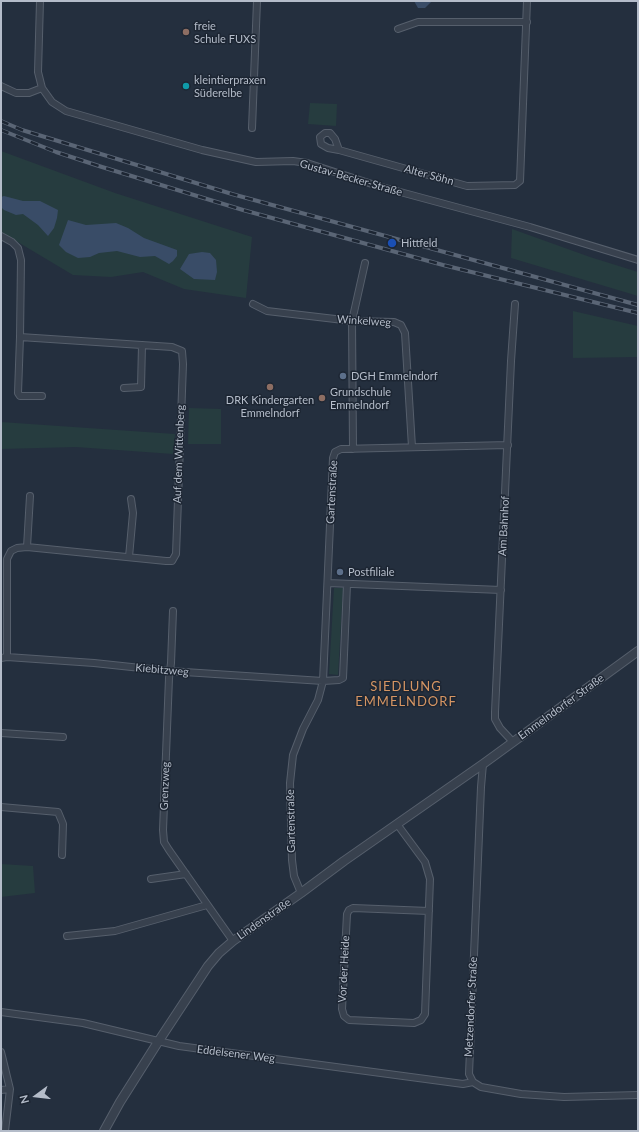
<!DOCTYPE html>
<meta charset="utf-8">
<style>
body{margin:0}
#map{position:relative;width:639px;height:1132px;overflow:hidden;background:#242f3e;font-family:Lato,sans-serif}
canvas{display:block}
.frame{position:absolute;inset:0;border:2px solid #b4bcc9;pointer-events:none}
.north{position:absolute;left:16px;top:1076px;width:40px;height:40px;-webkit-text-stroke:3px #1d2633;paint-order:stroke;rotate:255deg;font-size:11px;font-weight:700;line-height:16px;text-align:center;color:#b4bcc9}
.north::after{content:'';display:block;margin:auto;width:14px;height:18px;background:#b4bcc9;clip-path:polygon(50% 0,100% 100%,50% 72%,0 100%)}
</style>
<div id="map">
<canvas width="639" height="1132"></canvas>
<div class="frame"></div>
<div class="north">N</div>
</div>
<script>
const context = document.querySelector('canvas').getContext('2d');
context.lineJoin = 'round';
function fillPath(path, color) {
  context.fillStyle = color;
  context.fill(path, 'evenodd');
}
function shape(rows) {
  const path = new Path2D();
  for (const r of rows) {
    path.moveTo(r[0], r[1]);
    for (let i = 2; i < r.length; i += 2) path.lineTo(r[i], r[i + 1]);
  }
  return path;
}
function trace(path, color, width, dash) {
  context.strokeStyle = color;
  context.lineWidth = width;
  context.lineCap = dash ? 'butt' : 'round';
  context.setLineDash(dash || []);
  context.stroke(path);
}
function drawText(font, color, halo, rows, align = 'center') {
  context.font = font + ' Lato,sans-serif';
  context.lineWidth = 3;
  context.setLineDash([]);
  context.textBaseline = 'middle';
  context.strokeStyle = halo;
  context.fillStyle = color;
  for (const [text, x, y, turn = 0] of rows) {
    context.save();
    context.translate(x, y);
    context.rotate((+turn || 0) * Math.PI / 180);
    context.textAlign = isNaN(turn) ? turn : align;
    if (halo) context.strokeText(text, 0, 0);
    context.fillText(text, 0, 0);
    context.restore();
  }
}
fillPath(shape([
 [310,103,337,104,336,126,308,124],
 [1,151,115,193,252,237,246,298,184,289,143,272,111,277,73,275,1,232],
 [512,229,590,257,638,272,638,296,511,258],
 [573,311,638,326,638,357,573,358],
 [189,408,221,409,221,444,188,444],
 [1,422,175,434,173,454,76,447,1,449],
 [334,588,343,588,338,675,329,674],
 [1,864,33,866,35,893,1,897]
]), '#263c3f');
fillPath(shape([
 [414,1,432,1,425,8,418,8],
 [4,196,23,201,40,201,58,210,57,218,54,228,48,236,38,225,23,214,16,215,4,210,1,207,1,197],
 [68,220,86,225,116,223,128,228,144,238,177,250,177,256,173,261,169,264,155,256,140,257,117,251,99,253,90,257,78,258,66,252,59,245],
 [202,252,210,253,216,260,217,272,215,280,194,279,180,269,189,254]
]), '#394c67');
const minor = shape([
 [40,1,38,72,42,88,52,102,66,111,202,150,256,162,293,161,307,163,378,186,530,227,638,260],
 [398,29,418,22,527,22],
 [1,86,16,93,29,93,42,88],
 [252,128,257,1],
 [339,150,335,139,330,133,325,133,320,137,321,144,328,148,339,150,467,186,515,185,520,181,527,1],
 [1,236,12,242,18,248,21,260,20,337,172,347,182,351,183,364,176,554,172,561,166,561,27,547,17,548,11,551,7,559,7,657],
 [253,304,267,311,352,321,394,322,401,325,405,333,412,447],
 [20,337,18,393,20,396,42,396],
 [124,388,141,387,142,345],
 [353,449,352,321,365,263],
 [27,547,30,496],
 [129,557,133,513,131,499],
 [328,583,501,590],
 [173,611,171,663,169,678,163,830,164,842,169,850,233,941],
 [1,658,7,657,94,663,169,671,323,681,339,680,343,678,347,584],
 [1,733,63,737],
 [513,742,500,728,495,719,495,712,511,361,515,304],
 [483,764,481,787,469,1074,473,1082,481,1087,521,1094,564,1097,638,1095],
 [1,807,58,812,63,824,62,855],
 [397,824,425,862,430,879,425,1014,421,1020,414,1023,349,1020,344,1016,342,1009,347,914,349,910,353,908,429,911],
 [151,879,186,874],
 [301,893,294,876,292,860,290,783,293,755,303,729,318,700,323,681,333,458,335,452,341,449,508,445],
 [67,936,115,931,207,905],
 [1,1012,83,1023,179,1046,463,1084,473,1082],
 [1,1052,10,1089,5,1131],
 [1,1090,10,1089]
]);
const tertiary = shape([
 [104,1131,120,1102,158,1042,208,966,219,953,233,941,301,893,344,861,483,764,638,651]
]);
trace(minor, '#565f6c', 8);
trace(tertiary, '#565f6c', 10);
trace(minor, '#38414e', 6);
trace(tertiary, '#38414e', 8);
const rail = shape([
 [1,121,22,130,232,194,638,305],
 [1,130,56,152,102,167,243,210,443,265,638,313]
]);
trace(rail, '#5a6575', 4);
trace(rail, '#1d2633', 2.5, [8]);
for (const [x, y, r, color] of [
 [186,32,4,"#8d6e63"],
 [186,86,4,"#0f9aa8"],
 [392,243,5,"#1a4fb4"],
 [343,376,4,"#5c6f8a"],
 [270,387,4,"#8d6e63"],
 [322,398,4,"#8d6e63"],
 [340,572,4,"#5c6f8a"]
]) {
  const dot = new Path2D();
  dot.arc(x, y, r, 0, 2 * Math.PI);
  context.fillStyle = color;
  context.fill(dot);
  trace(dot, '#1d2633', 1.5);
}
drawText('11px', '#b4bcc9', '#1d2633', [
 ["freie",194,26],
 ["Schule FUXS",194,39],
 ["kleintierpraxen",194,80],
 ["Süderelbe",194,93],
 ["Hittfeld",401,243],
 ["DGH Emmelndorf",351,376],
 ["Grundschule",330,392],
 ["Emmelndorf",330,405],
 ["DRK Kindergarten",270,400,"center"],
 ["Emmelndorf",270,413,"center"],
 ["Postfiliale",348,572]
], 'left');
drawText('11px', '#b4bcc9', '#1d2633', [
 ["Alter Söhn",429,175,15],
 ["Gustav-Becker-Straße",351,178,16],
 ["Winkelweg",364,321,4],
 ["Auf dem Wittenberg",179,454,-88],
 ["Gartenstraße",332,492,-87],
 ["Am Bahnhof",504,526,-87],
 ["Kiebitzweg",162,670,5],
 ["Emmelndorfer Straße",561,707,-36],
 ["Grenzweg",165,786,-88],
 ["Gartenstraße",291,821,-91],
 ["Lindenstraße",264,919,-35],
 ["Vor der Heide",344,969,-87],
 ["Metzendorfer Straße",471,1007,-87],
 ["Eddelsener Weg",236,1054,7]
]);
context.letterSpacing = '1px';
drawText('13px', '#d59563', '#1d2633', [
 ["SIEDLUNG",406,687],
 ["EMMELNDORF",406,702]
]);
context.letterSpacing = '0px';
</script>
